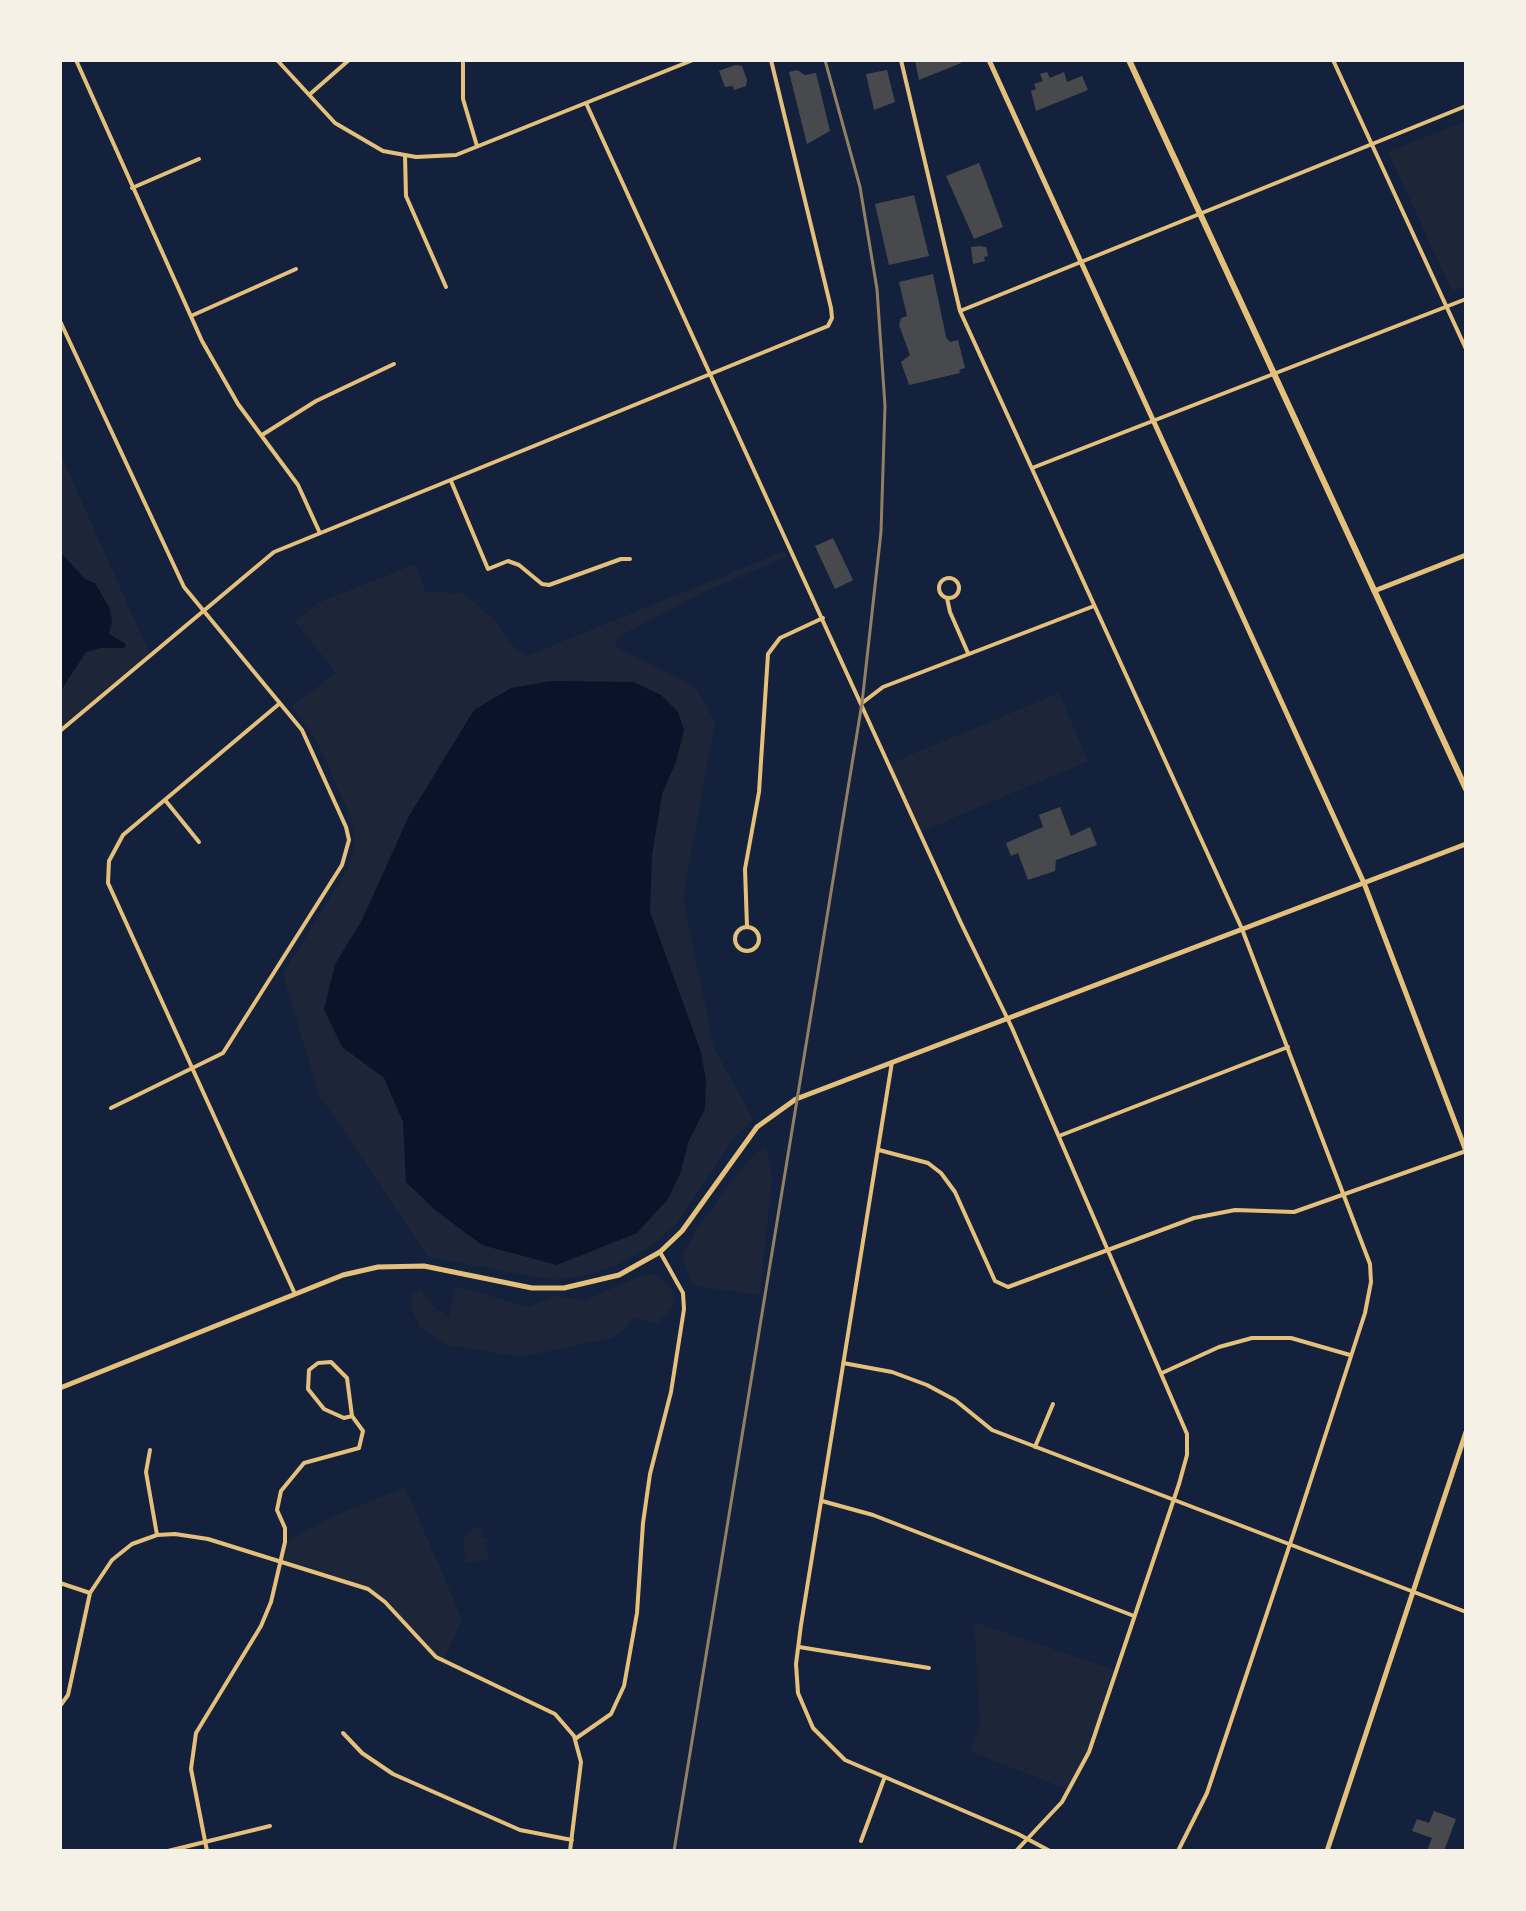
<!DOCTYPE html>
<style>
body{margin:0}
#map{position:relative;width:1526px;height:1911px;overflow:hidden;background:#14213d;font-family:Cabin,sans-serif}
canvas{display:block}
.frame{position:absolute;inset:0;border:62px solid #f6f1e7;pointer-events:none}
</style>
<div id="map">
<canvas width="1526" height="1911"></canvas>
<div class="frame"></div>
</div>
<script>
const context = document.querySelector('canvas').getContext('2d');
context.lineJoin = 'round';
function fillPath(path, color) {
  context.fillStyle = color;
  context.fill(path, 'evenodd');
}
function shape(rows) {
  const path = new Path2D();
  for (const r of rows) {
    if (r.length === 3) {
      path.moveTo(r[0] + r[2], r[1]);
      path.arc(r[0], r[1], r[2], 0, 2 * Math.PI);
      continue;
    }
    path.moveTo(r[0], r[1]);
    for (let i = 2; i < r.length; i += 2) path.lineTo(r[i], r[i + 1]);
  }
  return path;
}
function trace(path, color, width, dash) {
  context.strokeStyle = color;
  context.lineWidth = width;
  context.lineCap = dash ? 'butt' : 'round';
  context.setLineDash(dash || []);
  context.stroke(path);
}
fillPath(shape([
 [1466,121,1466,286,1452,291,1388,152],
 [60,453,150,654,60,731],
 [784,551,787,557,708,590,620,636,614,646,694,686,715,721,683,898,714,1048,753,1119,731,1141,676,1224,654,1244,621,1263,592,1274,553,1280,429,1257,319,1095,283,974,348,869,355,844,352,820,317,742,292,706,336,673,295,621,318,603,415,564,426,592,463,593,493,619,515,648,527,656],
 [1059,693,1088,761,921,832,889,764],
 [766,1145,772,1177,760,1295,693,1286,682,1257,696,1230,741,1169],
 [643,1275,658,1275,674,1293,673,1307,658,1323,631,1318,627,1328,612,1338,521,1357,446,1345,420,1327,411,1306,412,1294,421,1289,435,1308,449,1318,455,1286,529,1307,554,1296,585,1300],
 [405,1487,462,1619,444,1659,426,1650,394,1612,368,1589,281,1561,285,1542,338,1514],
 [481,1527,482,1538,487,1538,488,1560,465,1562,464,1538,474,1528],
 [974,1622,1117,1671,1089,1752,1070,1790,971,1752,980,1722]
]), '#1d2539');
fillPath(shape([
 [60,552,86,580,95,583,110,609,112,622,109,634,126,644,124,648,101,648,86,652,60,692],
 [551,681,633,682,661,695,678,712,684,730,676,762,662,794,652,855,650,912,701,1052,706,1080,705,1109,688,1143,681,1172,668,1199,637,1233,557,1265,482,1245,435,1210,406,1182,403,1122,384,1078,342,1047,324,1009,335,964,361,922,409,816,474,710,511,688]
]), '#0b132b');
fillPath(shape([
 [915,60,960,60,961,63,919,80],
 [735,65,742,66,747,80,746,86,734,90,733,86,725,87,719,71],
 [797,70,805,75,816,73,830,131,807,144,789,72],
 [887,70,895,102,874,110,866,74],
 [1047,72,1050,78,1064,72,1067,82,1082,76,1088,90,1036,111,1031,91,1036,89,1034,84,1043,81,1040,74],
 [979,163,1003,227,974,239,946,176],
 [914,195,929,256,889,265,875,204],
 [979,246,986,247,988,256,984,257,985,261,973,264,971,247],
 [933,274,946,337,950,342,958,340,965,368,959,370,960,373,909,385,901,362,910,355,899,325,901,318,907,316,899,282],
 [833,538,853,580,835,589,815,546],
 [1060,807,1071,836,1090,827,1097,845,1056,860,1055,871,1028,880,1018,853,1011,856,1006,843,1043,827,1039,815],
 [1434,1811,1456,1819,1444,1851,1427,1851,1432,1838,1412,1831,1417,1819,1429,1823]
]), '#48494c');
trace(shape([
 [76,60,202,341,238,404,298,485,319,531],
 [277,60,335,123,383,151,416,157,456,155,693,60],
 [463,60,463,99,477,146],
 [901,60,960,311,1242,929,1370,1264,1371,1282,1365,1313,1293,1535,1207,1793,1178,1851],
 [1333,60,1466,349],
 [309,95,349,60],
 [586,103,961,923,1012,1028,1187,1434,1187,1455,1179,1484,1089,1752,1062,1802,1016,1851],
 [405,155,406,196,446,287],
 [132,188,199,159],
 [960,311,1466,106],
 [191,316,296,269],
 [60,321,184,587,302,730,346,827,349,840,342,865,223,1053,111,1108],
 [262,435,316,401,394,364],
 [1032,468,1466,299],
 [451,481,488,569,508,561,519,565,542,584,549,585,621,559,630,559],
 [949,588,10],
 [947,598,950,612,968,653],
 [862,703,883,687,1094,606],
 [279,704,123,835,109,861,108,883,295,1294],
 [60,731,274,552,828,326,832,318,831,308,771,60],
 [165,800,199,842],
 [747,926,745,869,759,792,768,654,780,638,823,618],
 [747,939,12],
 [892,1062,801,1625,796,1664,798,1693,813,1728,845,1760,1018,1834,1050,1851],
 [1059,1136,1288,1047],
 [879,1150,928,1163,941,1173,955,1192,995,1281,1008,1287,1194,1218,1235,1210,1294,1212,1466,1151],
 [331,1362,347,1378,352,1416,344,1418,324,1409,308,1389,309,1370,318,1363,331,1362],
 [843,1363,892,1372,927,1385,955,1400,992,1430,1466,1612],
 [1162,1373,1219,1347,1252,1338,1291,1338,1350,1355],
 [1035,1447,1053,1404],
 [150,1450,146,1472,157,1535],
 [822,1501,873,1515,1134,1616],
 [60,1583,90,1593],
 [799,1647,929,1668],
 [60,1706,68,1695,90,1593,112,1560,132,1544,157,1535,175,1534,208,1539,368,1589,385,1602,436,1657,555,1714,574,1736,581,1762,570,1851],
 [343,1733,362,1753,393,1774,520,1830,572,1840],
 [575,1739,611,1714,624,1686,637,1613,643,1523,650,1474,671,1392,684,1309,683,1293,660,1252],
 [861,1841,884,1779],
 [168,1851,270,1826],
 [207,1851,191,1769,196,1733,261,1626,271,1602,285,1542,285,1528,277,1510,281,1491,304,1463,359,1448,363,1431,352,1416]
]), '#e5c07b', 4);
trace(shape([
 [989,60,1364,883,1466,1151],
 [1374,591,1466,555],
 [1327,1851,1466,1432]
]), '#e5c07b', 5);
trace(shape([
 [60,1388,343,1275,378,1267,424,1266,532,1288,564,1288,619,1275,660,1252,682,1231,757,1127,796,1099,1466,844]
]), '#e5c07b', 5);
trace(shape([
 [1129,60,1466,789]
]), '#e5c07b', 6);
trace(shape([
 [674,1851,862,703,881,532,885,406,877,289,860,187,825,60]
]), '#918062', 3);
</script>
